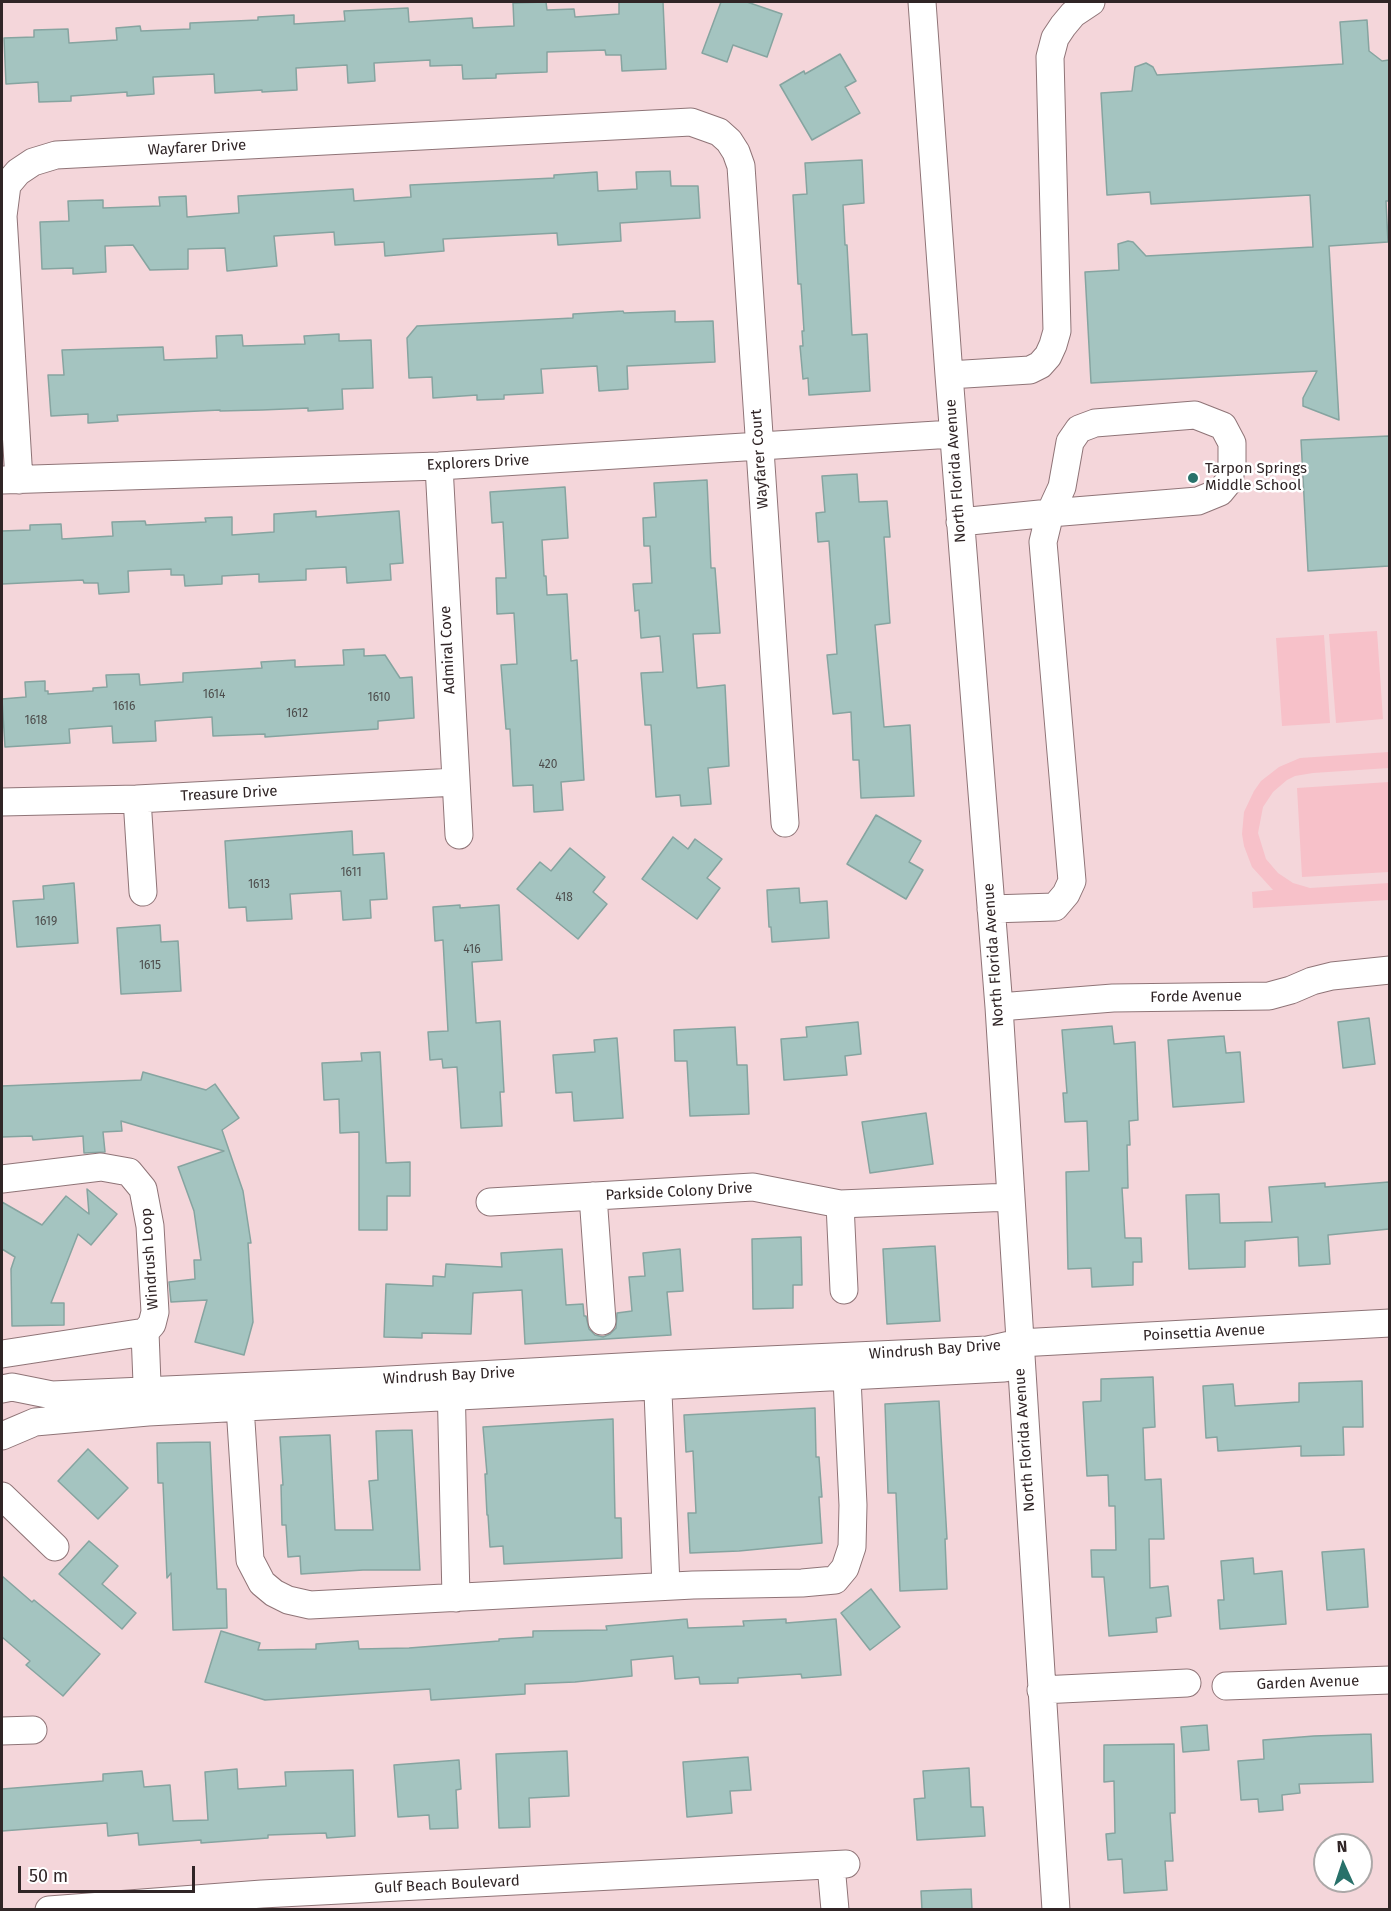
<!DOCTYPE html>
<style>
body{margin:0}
#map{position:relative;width:1391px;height:1911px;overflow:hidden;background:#f4d6da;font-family:"Fira Sans",sans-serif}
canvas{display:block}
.frame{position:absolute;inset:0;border:3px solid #302526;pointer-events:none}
.north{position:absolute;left:1313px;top:1833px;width:60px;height:60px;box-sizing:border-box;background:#fff;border:2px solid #aca8a8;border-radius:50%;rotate:357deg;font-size:16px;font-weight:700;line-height:24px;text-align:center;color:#302526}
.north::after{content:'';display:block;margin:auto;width:21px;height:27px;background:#28716a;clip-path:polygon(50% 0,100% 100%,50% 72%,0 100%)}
.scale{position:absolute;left:18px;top:1866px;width:177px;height:27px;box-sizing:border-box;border:3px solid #302526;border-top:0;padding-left:8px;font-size:18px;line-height:21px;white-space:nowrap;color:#302526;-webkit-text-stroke:4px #fff;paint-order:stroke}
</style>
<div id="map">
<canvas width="1391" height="1911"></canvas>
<div class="frame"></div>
<div class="north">N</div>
<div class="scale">50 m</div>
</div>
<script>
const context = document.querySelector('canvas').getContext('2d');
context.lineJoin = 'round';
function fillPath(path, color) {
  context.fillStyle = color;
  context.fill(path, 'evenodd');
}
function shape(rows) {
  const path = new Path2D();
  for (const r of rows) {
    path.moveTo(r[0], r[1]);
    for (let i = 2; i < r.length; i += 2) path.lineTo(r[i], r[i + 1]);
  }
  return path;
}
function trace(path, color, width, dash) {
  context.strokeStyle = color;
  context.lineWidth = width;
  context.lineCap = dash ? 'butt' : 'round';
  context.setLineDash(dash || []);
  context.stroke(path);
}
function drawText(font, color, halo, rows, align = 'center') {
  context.font = font + ' "Fira Sans",sans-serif';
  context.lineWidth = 5;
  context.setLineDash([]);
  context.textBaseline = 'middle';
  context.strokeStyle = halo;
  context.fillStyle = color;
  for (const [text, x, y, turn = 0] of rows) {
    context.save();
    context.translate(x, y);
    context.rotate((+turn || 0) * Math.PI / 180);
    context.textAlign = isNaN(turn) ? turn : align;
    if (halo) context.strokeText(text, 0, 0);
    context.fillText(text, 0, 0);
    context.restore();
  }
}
fillPath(shape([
 [1377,631,1383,719,1336,723,1329,634],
 [1324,635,1330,723,1282,726,1276,638],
 [1389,752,1389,768,1313,773,1295,776,1287,780,1273,792,1263,807,1258,833,1266,859,1278,873,1293,883,1310,888,1389,883,1389,900,1253,908,1252,892,1273,890,1252,867,1244,846,1242,834,1244,812,1254,791,1261,781,1279,767,1300,758],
 [1389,782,1389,872,1302,877,1297,788]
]), '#f7c1c9');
const building = shape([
 [546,2,547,10,574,9,575,17,619,14,619,2,663,2,666,69,622,71,621,55,606,55,605,50,547,52,547,72,496,74,496,78,463,79,462,65,430,66,430,60,374,63,375,81,348,83,347,65,296,68,297,90,262,92,262,90,215,93,214,74,153,77,154,94,127,96,127,92,71,96,71,101,39,102,38,82,6,84,4,38,34,37,34,30,68,29,69,43,117,40,116,28,140,26,141,31,190,29,190,23,258,20,258,17,294,15,294,24,345,21,344,11,408,8,409,22,472,18,473,28,514,26,513,3,546,2],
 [721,2,747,2,782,14,767,57,733,45,727,62,702,53,721,2],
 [1367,20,1369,51,1382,61,1389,60,1389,201,1386,201,1388,242,1329,246,1339,420,1303,406,1303,398,1317,371,1091,383,1085,272,1119,270,1118,244,1128,241,1133,242,1146,256,1313,247,1310,195,1151,204,1150,192,1107,195,1101,93,1132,91,1135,67,1146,63,1153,67,1157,75,1343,64,1340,22,1367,20],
 [840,54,856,81,845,87,860,113,812,140,780,85,804,71,805,74,840,54],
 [862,160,864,203,843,205,845,245,847,245,852,335,867,334,870,391,809,395,808,378,803,379,800,346,803,346,802,331,804,331,801,284,798,284,793,195,807,194,805,163,862,160],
 [670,171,671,186,698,186,700,218,620,223,621,241,558,245,557,233,443,239,444,251,385,256,384,242,335,245,334,232,274,236,277,266,227,271,225,248,188,249,188,269,150,270,133,245,105,246,106,272,73,274,73,268,42,269,40,222,69,221,68,201,103,200,103,208,160,206,159,197,186,196,187,217,239,213,238,196,353,189,354,201,411,197,410,185,554,178,554,175,597,172,598,191,637,189,636,172,670,171],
 [623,311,624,313,675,311,675,322,713,321,715,362,627,366,628,389,599,391,597,366,541,369,543,393,504,395,504,399,477,400,477,395,433,398,432,377,409,378,407,338,417,326,573,318,573,314,623,311],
 [339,334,339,341,371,340,373,388,342,389,343,409,308,411,308,408,262,410,220,411,220,410,117,415,118,421,88,423,88,414,51,416,48,375,64,375,62,350,163,347,164,360,217,358,216,336,242,335,243,346,305,344,304,336,339,334],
 [1389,436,1389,566,1308,571,1301,440,1389,436],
 [857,474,859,502,887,501,890,537,884,537,890,623,875,625,884,727,910,725,914,796,861,798,859,760,853,760,851,712,833,714,827,655,837,654,829,541,818,542,816,513,825,512,822,476,857,474],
 [707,480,711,568,715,568,720,633,693,634,697,688,725,685,729,766,708,768,711,804,681,806,680,795,656,797,651,725,645,725,641,673,663,672,660,636,641,638,639,610,635,611,633,584,652,583,650,546,644,546,643,518,656,517,654,483,707,480],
 [565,487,568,538,542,540,544,576,546,576,547,595,567,594,571,661,577,660,584,780,561,782,563,810,534,812,533,785,513,786,510,729,506,729,501,665,517,664,514,613,497,614,496,578,506,578,503,522,492,523,490,492,565,487],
 [316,511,316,517,399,511,403,563,390,564,391,580,347,583,346,567,306,569,306,580,259,582,259,574,222,576,222,584,185,586,184,575,171,575,171,569,128,571,129,592,99,594,98,583,84,583,83,580,2,584,2,531,30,530,30,525,61,524,62,539,113,536,112,522,145,521,146,525,206,522,205,518,232,517,232,535,274,532,274,514,316,511],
 [364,649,364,656,385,655,400,678,412,677,414,718,378,721,378,729,265,737,265,734,213,736,212,717,155,721,156,741,113,743,112,726,69,729,70,743,5,747,2,699,26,697,25,682,45,681,45,691,48,691,48,694,93,691,93,688,107,687,106,675,139,674,140,685,183,682,183,673,262,668,261,662,295,660,295,667,344,665,343,650,364,649],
 [876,815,921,841,909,862,923,870,906,899,847,864,876,815],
 [352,831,353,855,384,853,387,899,370,900,371,918,343,920,341,891,290,894,292,919,247,921,246,907,229,908,225,841,352,831],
 [673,837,688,849,695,839,722,859,707,878,720,888,697,919,642,879,673,837],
 [570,848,605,877,593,892,607,904,578,939,517,889,540,862,551,871,570,848],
 [74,883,78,943,17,947,13,901,44,899,43,886,74,883],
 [799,888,800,903,827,901,829,938,772,942,771,927,769,927,767,890,799,888],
 [460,905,460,908,499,905,502,960,472,962,476,1023,500,1021,504,1092,500,1092,502,1126,461,1128,457,1067,443,1068,442,1059,430,1060,428,1032,448,1031,443,940,435,941,433,907,460,905],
 [160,925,161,942,178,941,181,991,121,994,117,928,160,925],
 [1369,1018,1375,1064,1343,1068,1338,1022,1369,1018],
 [858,1022,861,1054,845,1056,847,1075,784,1080,781,1039,807,1037,806,1027,858,1022],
 [1112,1026,1114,1044,1135,1042,1138,1120,1129,1121,1130,1145,1127,1145,1128,1188,1122,1188,1125,1238,1141,1238,1142,1262,1133,1262,1133,1285,1092,1287,1091,1268,1068,1269,1066,1172,1089,1171,1087,1121,1065,1122,1063,1093,1067,1093,1062,1030,1112,1026],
 [735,1027,737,1065,747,1065,749,1114,690,1116,687,1061,675,1061,674,1030,735,1027],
 [1224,1036,1226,1053,1240,1052,1244,1102,1173,1107,1168,1040,1224,1036],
 [617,1038,623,1118,574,1121,572,1092,556,1093,553,1055,595,1052,594,1040,617,1038],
 [380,1052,386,1163,410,1162,410,1196,387,1196,387,1230,359,1230,359,1132,340,1133,339,1099,324,1100,322,1063,362,1061,361,1053,380,1052],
 [143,1072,206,1090,215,1084,239,1118,222,1130,243,1191,251,1243,248,1243,253,1322,244,1355,195,1342,207,1300,171,1302,169,1282,195,1279,194,1260,201,1260,194,1211,178,1167,224,1151,121,1121,122,1131,103,1132,105,1152,84,1153,83,1136,33,1140,32,1136,2,1137,2,1086,141,1080,143,1072],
 [926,1113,933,1164,870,1173,862,1122,926,1113],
 [1389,1182,1389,1229,1328,1235,1330,1264,1299,1266,1298,1237,1245,1241,1245,1267,1189,1269,1186,1195,1219,1194,1220,1223,1272,1222,1269,1187,1325,1183,1325,1187,1389,1182],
 [87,1189,117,1214,91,1245,78,1234,51,1303,64,1303,64,1325,12,1326,11,1269,15,1257,2,1249,2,1202,42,1225,66,1196,89,1214,87,1189],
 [801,1237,802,1285,793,1285,793,1308,753,1309,752,1239,801,1237],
 [935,1246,940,1321,887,1324,883,1249,935,1246],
 [562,1249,566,1305,583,1304,584,1316,586,1316,589,1329,595,1335,603,1337,610,1334,616,1328,617,1313,632,1311,629,1277,645,1276,643,1253,680,1249,683,1291,667,1292,671,1335,525,1344,522,1290,473,1293,471,1334,422,1333,422,1338,384,1337,386,1284,433,1286,433,1276,445,1277,446,1264,502,1267,501,1253,562,1249],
 [1153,1377,1155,1427,1143,1428,1145,1480,1161,1479,1164,1539,1149,1539,1150,1588,1168,1586,1171,1616,1156,1618,1157,1632,1109,1636,1104,1577,1092,1577,1091,1550,1116,1550,1115,1506,1109,1506,1108,1475,1087,1476,1083,1402,1101,1401,1101,1379,1153,1377],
 [1362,1381,1363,1427,1343,1427,1344,1455,1301,1456,1301,1446,1218,1451,1217,1437,1206,1438,1203,1386,1233,1384,1235,1406,1299,1402,1299,1383,1362,1381],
 [939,1401,947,1539,945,1539,947,1589,900,1591,896,1493,888,1493,885,1404,939,1401],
 [815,1408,816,1457,819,1457,822,1497,819,1497,822,1543,739,1551,690,1553,688,1513,696,1513,693,1451,686,1452,684,1415,815,1408],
 [613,1419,615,1518,621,1518,622,1558,504,1564,503,1546,490,1547,488,1515,487,1515,485,1474,487,1474,483,1427,613,1419],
 [412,1430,420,1570,363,1570,301,1574,300,1556,288,1557,286,1525,282,1525,281,1485,283,1485,280,1437,330,1435,335,1530,373,1530,369,1481,378,1480,376,1431,412,1430],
 [210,1442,217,1589,226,1589,227,1628,173,1630,171,1573,167,1578,163,1483,158,1483,157,1443,210,1442],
 [88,1449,128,1488,98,1519,58,1481,88,1449],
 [89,1541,118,1566,102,1584,136,1613,122,1629,59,1574,89,1541],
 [1364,1549,1368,1607,1327,1610,1322,1552,1364,1549],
 [1253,1558,1254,1574,1282,1571,1286,1624,1220,1629,1218,1600,1224,1600,1221,1561,1253,1558],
 [2,1576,32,1602,34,1600,100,1654,63,1696,26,1665,30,1661,2,1637,2,1576],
 [871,1589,900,1627,870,1650,841,1613,871,1589],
 [687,1619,688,1628,744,1626,743,1621,786,1619,786,1623,836,1619,841,1675,802,1678,801,1674,738,1678,738,1683,700,1684,699,1677,675,1679,673,1656,631,1660,632,1676,575,1682,525,1684,525,1694,431,1700,430,1689,265,1700,205,1682,221,1631,260,1643,258,1650,316,1649,316,1644,358,1641,359,1649,409,1648,499,1641,499,1639,533,1637,533,1631,607,1630,606,1626,687,1619],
 [1207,1725,1209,1750,1183,1752,1181,1727,1207,1725],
 [1371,1734,1373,1782,1299,1784,1300,1793,1282,1795,1283,1810,1259,1812,1258,1799,1241,1800,1238,1761,1264,1759,1263,1740,1314,1736,1371,1734],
 [1174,1744,1175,1813,1170,1813,1173,1861,1165,1861,1167,1890,1124,1893,1122,1859,1108,1860,1106,1834,1115,1833,1114,1781,1104,1782,1104,1745,1174,1744],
 [567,1751,569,1796,529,1798,530,1827,499,1828,496,1754,567,1751],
 [748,1757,751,1790,730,1791,732,1813,687,1817,683,1762,748,1757],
 [459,1760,461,1789,456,1790,458,1828,430,1829,429,1815,398,1817,394,1765,459,1760],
 [969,1768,971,1807,983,1807,985,1836,917,1840,914,1799,925,1798,923,1771,969,1768],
 [237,1769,238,1789,286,1786,285,1772,353,1770,355,1836,327,1838,326,1833,268,1835,268,1838,201,1843,201,1840,139,1845,138,1833,108,1836,107,1823,2,1831,2,1789,103,1781,103,1774,142,1771,144,1787,170,1785,173,1821,208,1820,205,1772,237,1769],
 [971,1889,972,1910,922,1910,921,1891,971,1889]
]);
fillPath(building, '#a4c4c0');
trace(building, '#86a4a0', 1.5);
const minor = shape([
 [922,2,949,375,999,1007,1056,1910],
 [949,375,1030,370,1040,365,1048,356,1053,345,1057,331,1050,57,1055,38,1063,26,1073,14,1091,2],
 [439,466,459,835],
 [2,480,439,466,953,434],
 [19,480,3,216,7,185,18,172,33,162,56,155,691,122,719,132,729,141,736,152,741,166,785,823],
 [960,522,1050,513,1062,487,1070,442,1079,429,1095,423,1195,415,1223,426,1232,443,1232,463,1229,481,1220,492,1198,501,1050,513,1043,542,1072,881,1066,894,1055,907,991,909],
 [137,799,143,892],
 [2,802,137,799,456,782],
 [999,1007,1113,998,1269,996,1291,990,1312,981,1332,976,1390,970],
 [2,1179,101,1167,129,1172,143,1189,150,1226,155,1312,152,1324,145,1332,2,1354],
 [593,1196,602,1321],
 [490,1202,753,1187,840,1204,1011,1197],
 [840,1204,844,1290],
 [145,1332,148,1409],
 [657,1368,666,1586],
 [451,1380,456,1598],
 [2,1389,12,1387,52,1395,371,1381,657,1365,988,1350,1019,1343,1390,1323],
 [239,1391,250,1560,262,1583,274,1593,288,1600,310,1605,693,1585,802,1583,835,1580,845,1568,852,1547,853,1505,846,1357],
 [2,1436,35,1422,148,1412,1004,1368,1019,1343],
 [2,1496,55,1547],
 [1226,1686,1390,1680],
 [1041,1690,1187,1683],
 [2,1731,33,1730],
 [831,1865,835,1910],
 [49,1910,262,1894,846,1864]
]);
trace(minor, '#8f7477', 29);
trace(minor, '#fff', 27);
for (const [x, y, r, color] of [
 [1193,478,6,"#28716a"]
]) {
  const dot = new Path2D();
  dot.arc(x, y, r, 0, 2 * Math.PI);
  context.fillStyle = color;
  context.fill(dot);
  trace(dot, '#fff', 2);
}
drawText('12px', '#4d4d4c', null, [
 ["1614",214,695],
 ["1610",379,698],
 ["1616",124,707],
 ["1612",297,714],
 ["1618",36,721],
 ["420",548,765],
 ["1611",351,873],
 ["1613",259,885],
 ["418",564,898],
 ["1619",46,922],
 ["416",472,950],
 ["1615",150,966]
]);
drawText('15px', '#302526', '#fff', [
 ["Wayfarer Drive",197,148,-3],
 ["Wayfarer Court",760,459,-94],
 ["Explorers Drive",478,463,-3],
 ["North Florida Avenue",956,471,-94],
 ["Admiral Cove",448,650,-93],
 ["Treasure Drive",229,794,-3],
 ["North Florida Avenue",994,955,-94],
 ["Forde Avenue",1196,997,-1],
 ["Parkside Colony Drive",679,1192,-3],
 ["Windrush Loop",150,1259,-94],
 ["Poinsettia Avenue",1204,1333,-3],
 ["Windrush Bay Drive",935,1350,-4],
 ["Windrush Bay Drive",449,1376,-3],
 ["North Florida Avenue",1025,1440,-94],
 ["Garden Avenue",1308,1683,-2],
 ["Gulf Beach Boulevard",447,1885,-3]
]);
drawText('15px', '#302526', '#fff', [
 ["Tarpon Springs",1205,469],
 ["Middle School",1205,486]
], 'left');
</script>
